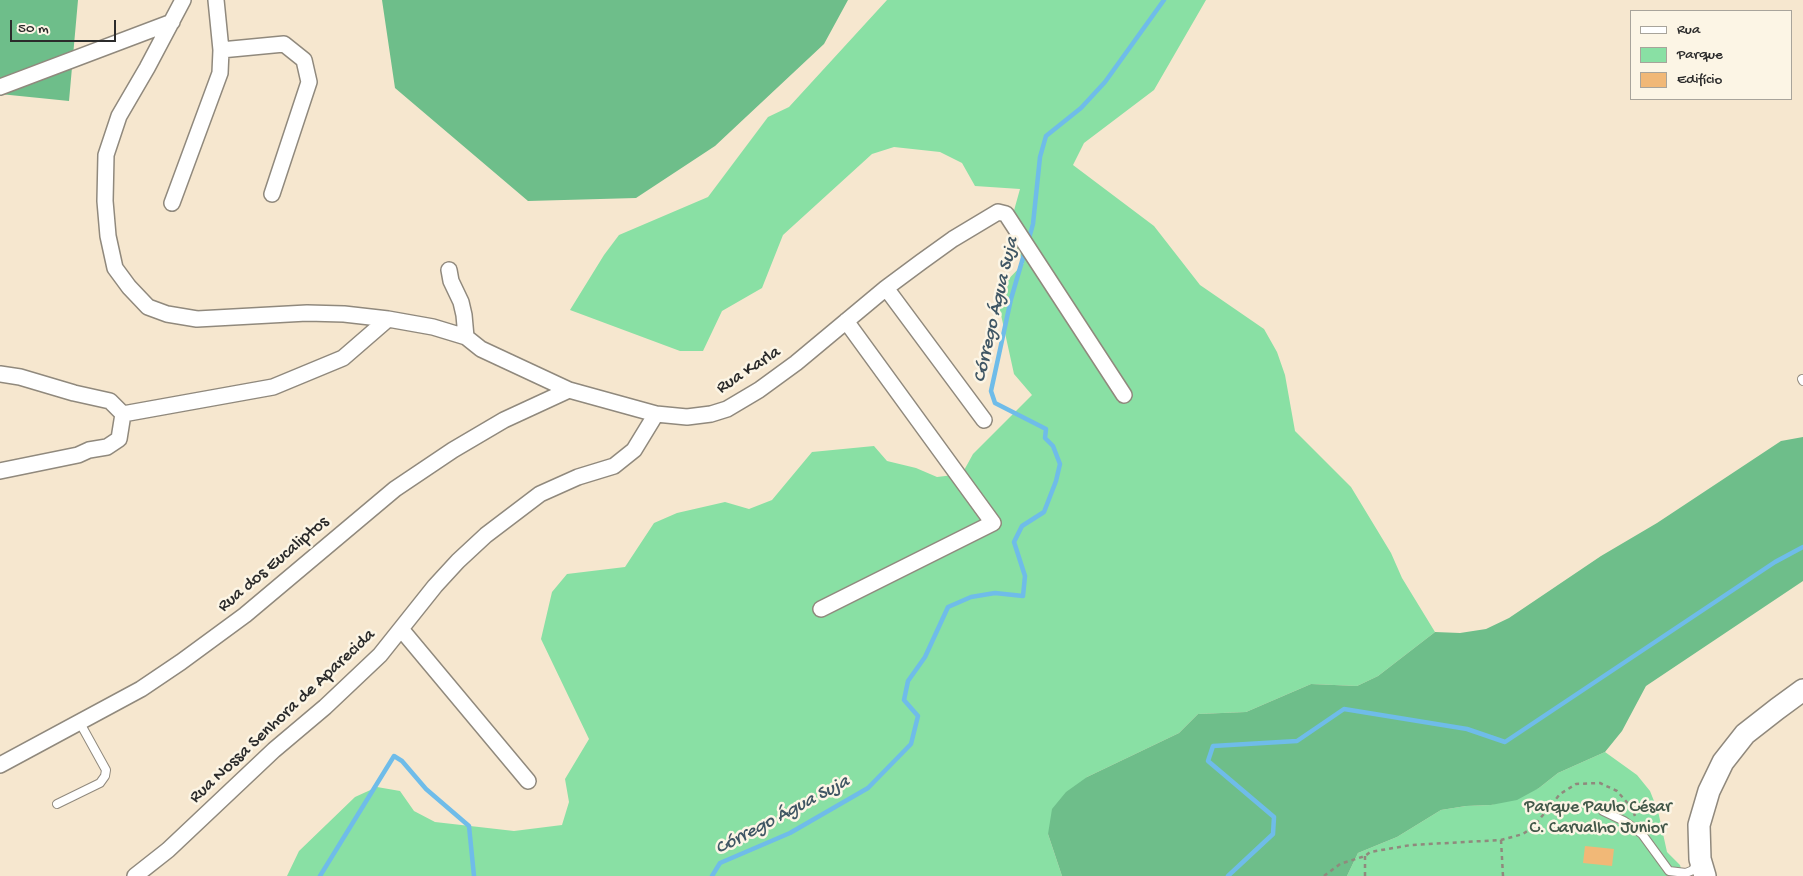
<!DOCTYPE html>
<meta charset="utf-8">
<style>
body{margin:0}
#map{position:relative;width:1803px;height:876px;overflow:hidden;background:#f6e7cf;font-family:"Gochi Hand",sans-serif}
canvas{display:block}
.legend{position:absolute;left:1630px;top:10px;width:162px;height:90px;box-sizing:border-box;background:#fcf5e5;border:1px solid #a8a49b;margin:0;padding:6px 9px;list-style:none;font-size:15px;color:#2b2b2b}
.legend li{display:flex;align-items:center;gap:10px;height:25px}
.legend b{width:25px;border:1px solid #a8a49b}
.scale{position:absolute;left:10px;top:20px;width:106px;height:22px;box-sizing:border-box;border:2px solid #2b2b2b;border-top:0;padding-left:6px;font-size:15px;line-height:18px;white-space:nowrap;color:#2b2b2b;-webkit-text-stroke:4px #fcf5e5;paint-order:stroke}
</style>
<div id="map">
<canvas width="1803" height="876"></canvas>
<ul class="legend">
<li><b style="height:6px;background:#fff"></b>Rua</li>
<li><b style="height:14px;background:#89e0a4"></b>Parque</li>
<li><b style="height:14px;background:#f1b877"></b>Edifício</li>
</ul>
<div class="scale">50 m</div>
</div>
<script>
const context = document.querySelector('canvas').getContext('2d');
context.lineJoin = 'round';
function fillPath(path, color) {
  context.fillStyle = color;
  context.fill(path, 'evenodd');
}
function shape(rows) {
  const path = new Path2D();
  for (const r of rows) {
    path.moveTo(r[0], r[1]);
    for (let i = 2; i < r.length; i += 2) path.lineTo(r[i], r[i + 1]);
  }
  return path;
}
function trace(path, color, width, dash) {
  context.strokeStyle = color;
  context.lineWidth = width;
  context.lineCap = dash ? 'butt' : 'round';
  context.setLineDash(dash || []);
  context.stroke(path);
}
function drawText(font, color, halo, rows, align = 'center') {
  context.font = font + ' "Gochi Hand",sans-serif';
  context.lineWidth = 5;
  context.setLineDash([]);
  context.textBaseline = 'middle';
  context.strokeStyle = halo;
  context.fillStyle = color;
  for (const [text, x, y, turn = 0] of rows) {
    context.save();
    context.translate(x, y);
    context.rotate((+turn || 0) * Math.PI / 180);
    context.textAlign = isNaN(turn) ? turn : align;
    if (halo) context.strokeText(text, 0, 0);
    context.fillText(text, 0, 0);
    context.restore();
  }
}
fillPath(shape([
 [887,0,1206,0,1154,90,1084,143,1073,165,1154,226,1200,285,1264,329,1277,352,1285,375,1295,431,1351,487,1391,553,1402,578,1435,632,1378,676,1357,686,1311,684,1246,712,1198,714,1179,733,1087,777,1048,834,1062,876,287,876,299,851,355,797,377,787,400,791,414,811,435,822,514,831,562,825,569,802,565,779,589,739,541,639,552,592,567,574,625,567,654,523,677,513,725,502,749,509,772,500,812,452,874,446,887,461,916,468,937,477,962,474,973,454,1032,395,1014,374,996,292,1024,263,1008,232,1020,189,975,186,962,163,940,152,894,147,872,154,783,235,762,288,722,311,703,351,680,351,570,310,604,255,619,235,708,197,768,117,789,107],
 [1605,752,1637,775,1650,791,1658,811,1667,852,1680,865,1683,876,1347,876,1358,853,1397,837,1441,810,1466,806,1491,805,1539,788,1558,773]
]), '#89e0a4');
fillPath(shape([
 [0,0,78,0,69,101,0,94],
 [382,0,848,0,824,44,715,146,636,198,528,201,395,88],
 [1803,437,1803,581,1646,686,1622,731,1605,752,1558,773,1539,788,1517,800,1491,805,1466,806,1441,810,1397,837,1358,853,1347,876,1062,876,1048,834,1052,809,1066,792,1087,777,1179,733,1198,714,1246,712,1311,684,1357,686,1378,676,1435,632,1460,633,1486,629,1509,618,1601,556,1657,523,1781,441]
]), '#6ebe8a');
trace(shape([
 [1028,242,1033,224,1040,157,1046,136,1081,108,1105,82,1164,0],
 [320,876,394,756,402,761,426,789,469,826,474,876],
 [712,876,720,863,790,833,868,788,911,744,918,716,904,700,908,681,925,657,948,607,971,597,995,593,1023,596,1025,576,1014,542,1022,526,1044,512,1056,481,1060,464,1053,446,1045,438,1046,429,995,403,991,391,1011,299,1025,251],
 [1228,876,1273,834,1274,817,1208,761,1213,746,1297,741,1344,709,1467,729,1505,742,1775,562,1803,547]
]), '#6fbce9', 4.5);
fillPath(shape([
 [1585,846,1614,849,1612,866,1583,863]
]), '#f1b877');
const lane = shape([
 [1802,379,1803,381],
 [57,804,100,783,105,776,106,770,80,723],
 [1603,811,1624,821,1642,834,1669,871,1686,873,1693,870,1697,862]
]);
const street = shape([
 [183,0,147,68,119,116,106,155,105,201,108,236,115,268,129,287,148,307,167,314,197,319,307,313,344,314,388,319,433,327,466,337,481,349,569,390,656,414,687,417,711,414,727,409,759,390,796,363,886,288,921,262,953,239,998,212,1006,214,1124,395],
 [221,50,284,44,304,60,309,82,272,194],
 [0,87,172,22],
 [172,203,220,73,221,50,216,0],
 [449,270,451,281,461,302,464,315,466,337],
 [886,288,984,420],
 [0,374,20,377,74,393,110,401,123,414,119,439,107,447,89,450,78,455,0,471],
 [123,414,273,387,343,358,388,319],
 [821,609,993,523,846,321],
 [401,629,528,781],
 [0,765,141,689,181,662,245,615,395,489,453,450,504,420,569,390],
 [135,876,168,850,274,750,325,707,380,655,435,586,458,561,486,535,540,494,578,477,614,466,634,450,656,414]
]);
const secondary = shape([
 [1705,876,1700,859,1699,825,1709,791,1723,762,1745,734,1777,709,1803,690]
]);
trace(lane, '#90897d', 10);
trace(street, '#90897d', 18);
trace(secondary, '#90897d', 24);
trace(shape([
 [1501,840,1503,876],
 [1365,856,1365,876],
 [1324,876,1340,864,1365,856,1370,852,1411,845,1501,840,1523,834,1534,826,1560,794,1576,784,1600,783,1617,791,1632,808,1635,816]
]), '#90897d', 2.5, [4, 4]);
trace(lane, '#fff', 8);
trace(street, '#fff', 15);
trace(secondary, '#fff', 21);
drawText('18px', '#2b2b2b', '#fcf5e5', [
 ["Rua Karla",749,371,-33],
 ["Rua dos Eucaliptos",274,565,-40],
 ["Rua Nossa Senhora de Aparecida",283,717,-43]
]);
drawText('18px', '#425849', '#fcf5e5', [
 ["Parque Paulo César",1598,808],
 ["C. Carvalho Junior",1598,829]
]);
drawText('italic 19px', '#3f5664', '#fcf5e5', [
 ["Córrego Água Suja",997,310,-77],
 ["Córrego Água Suja",783,816,-28]
]);
</script>
